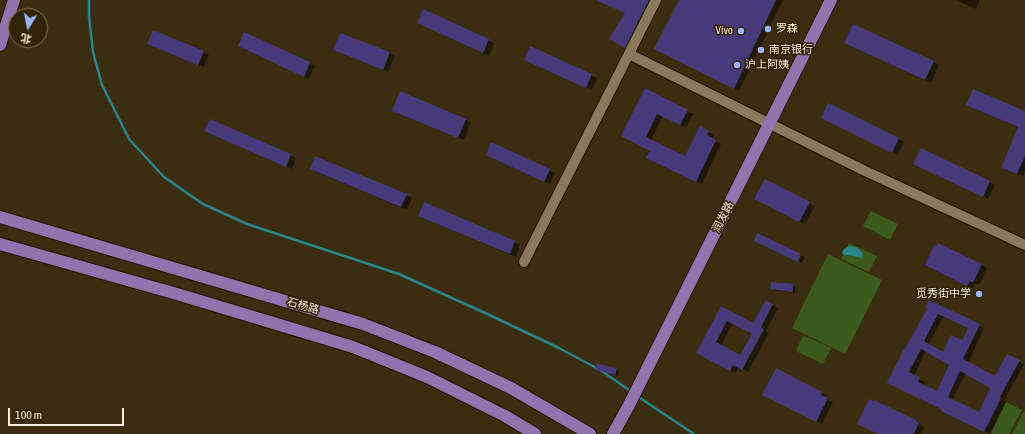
<!DOCTYPE html>
<meta charset="utf-8">
<style>
body{margin:0}
#map{position:relative;width:1025px;height:434px;overflow:hidden;background:#3b2d10;font-family:"Asap Condensed","Noto Sans SC",sans-serif}
canvas{display:block}
.north{position:absolute;left:8px;top:8px;width:40px;height:40px;box-sizing:border-box;background:#312305;border:1px solid #81755c;border-radius:50%;rotate:190deg;font-size:11px;font-weight:700;line-height:16px;text-align:center;color:#f9efdf}
.north::after{content:'';display:block;margin:auto;width:14px;height:18px;background:#97b6fd;clip-path:polygon(50% 0,100% 100%,50% 72%,0 100%)}
.scale{position:absolute;left:8px;top:408px;width:116px;height:18px;box-sizing:border-box;border:2px solid #f9efdf;border-top:0;padding-left:5px;font-size:12px;line-height:14px;white-space:nowrap;color:#f9efdf;-webkit-text-stroke:3px #312305;paint-order:stroke}
</style>
<div id="map">
<canvas width="1025" height="434"></canvas>
<div class="north">北</div>
<div class="scale">100 m</div>
</div>
<script>
const context = document.querySelector('canvas').getContext('2d');
context.lineJoin = 'round';
function fillPath(path, color) {
  context.fillStyle = color;
  context.fill(path, 'evenodd');
}
function shape(rows) {
  const path = new Path2D();
  for (const r of rows) {
    path.moveTo(r[0], r[1]);
    for (let i = 2; i < r.length; i += 2) path.lineTo(r[i], r[i + 1]);
  }
  return path;
}
function trace(path, color, width, dash) {
  context.strokeStyle = color;
  context.lineWidth = width;
  context.lineCap = dash ? 'butt' : 'round';
  context.setLineDash(dash || []);
  context.stroke(path);
}
function drawText(font, color, halo, rows, align = 'center') {
  context.font = font + ' "Asap Condensed","Noto Sans SC",sans-serif';
  context.lineWidth = 3;
  context.setLineDash([]);
  context.textBaseline = 'middle';
  context.strokeStyle = halo;
  context.fillStyle = color;
  for (const [text, x, y, turn = 0] of rows) {
    context.save();
    context.translate(x, y);
    context.rotate((+turn || 0) * Math.PI / 180);
    context.textAlign = isNaN(turn) ? turn : align;
    if (halo) context.strokeText(text, 0, 0);
    context.fillText(text, 0, 0);
    context.restore();
  }
}
fillPath(shape([
 [871,211,898,224,890,240,863,226],
 [849,243,877,256,869,272,841,259],
 [828,254,882,280,845,354,792,328],
 [803,335,831,348,823,364,796,351],
 [1006,402,1022,410,1009,434,993,434,991,433],
 [1024,411,1025,412,1025,434,1012,434]
]), '#3a5b1c');
fillPath(shape([
 [851,246,859,249,862,253,863,258,842,254,843,250,847,247]
]), '#28858c');
fillPath(shape([
 [595,0,656,0,631,50,611,38,626,13],
 [679,0,783,0,739,91,661,52],
 [956,0,980,0,976,9],
 [424,10,494,43,489,56,424,26],
 [244,33,315,66,309,79,244,49],
 [851,46,933,62,939,65,931,83],
 [154,47,203,52,209,55,204,67],
 [531,48,597,78,592,90,525,60],
 [334,50,389,53,395,56,388,72,340,53],
 [645,90,693,114,686,128,663,116,651,140,686,157,709,132,714,135,712,139,721,144,702,184,653,161,651,151,628,139],
 [401,93,466,120,471,123,464,140,399,114],
 [967,105,1025,112,1025,172,1023,176,1008,171,1003,168,1019,128],
 [210,120,296,158,292,169,211,134],
 [827,120,899,139,904,142,898,155],
 [921,149,995,185,988,199,920,166],
 [492,158,549,170,555,173,550,184],
 [311,168,407,195,412,198,407,210,316,172],
 [761,202,809,203,815,206,805,224],
 [424,204,515,242,520,245,516,257,425,219],
 [758,235,805,257,802,263,759,243],
 [982,265,987,268,979,285,975,284,973,288,932,267],
 [772,283,793,285,796,287,795,293,774,290,771,288],
 [766,301,778,308,766,331,769,333,748,372,739,367,736,373,697,353,722,307,754,324],
 [733,323,753,334,741,356,721,346],
 [929,309,979,325,984,328,968,363,996,378,1008,355,1024,364,1004,401,1006,402,990,434,947,413,943,409,893,385,906,351],
 [944,316,969,328,963,342,943,353,928,345],
 [926,351,951,365,937,393,923,386,925,382,914,376],
 [966,373,992,387,979,413,952,400],
 [617,369,619,371,618,376,599,371],
 [776,370,827,396,826,399,833,402,822,424,769,398],
 [916,421,921,424,921,425,924,427,921,434,879,434]
]), '#0007');
trace(shape([
 [89,0,89,17,93,52,102,85,129,139,164,177,203,204,247,224,399,274,483,312,559,348,600,370,632,392],
 [637,396,694,434]
]), '#28858c', 2.5);
fillPath(shape([
 [595,0,649,0,625,48,609,39,625,13],
 [679,0,776,0,734,89,654,49],
 [423,9,489,39,483,53,417,23],
 [853,24,934,61,925,80,844,43],
 [153,30,204,51,198,65,147,44],
 [244,32,310,62,304,77,238,46],
 [340,33,390,52,383,70,333,50],
 [530,46,592,74,586,88,524,60],
 [645,88,688,110,680,125,657,114,646,137,685,156,700,126,709,131,707,135,716,140,696,182,646,158,650,151,621,136],
 [973,89,1025,111,1025,156,1017,174,1001,168,1018,127,966,105],
 [400,91,466,119,458,138,392,111],
 [828,103,899,138,892,153,821,118],
 [210,119,291,154,286,167,204,131],
 [491,142,550,169,544,182,486,155],
 [921,148,990,181,983,197,913,164],
 [315,156,407,194,401,207,310,169],
 [765,179,810,202,799,222,754,199],
 [424,202,515,241,510,254,418,216],
 [757,233,801,254,798,262,754,241],
 [938,243,982,264,973,283,970,281,967,286,925,265,934,245,937,246],
 [771,282,793,284,793,292,770,289],
 [766,300,773,304,761,327,764,329,742,370,733,365,730,371,696,353,721,306,753,323],
 [727,321,752,334,740,355,716,342],
 [929,300,980,324,963,359,995,376,1007,354,1020,360,1000,397,1001,398,984,432,941,411,941,409,887,383,904,349,905,349,927,309,925,308],
 [938,314,968,328,962,340,951,335,943,352,924,341],
 [921,349,949,365,937,391,918,382,920,378,909,372],
 [960,371,990,388,979,412,948,397],
 [597,363,617,369,615,375,595,370],
 [776,368,822,392,821,395,828,398,816,422,762,395],
 [869,399,873,401,874,400,916,420,916,421,919,423,914,434,878,434,857,424]
]), '#463a7b');
const minor = shape([
 [629,54,863,170,1025,245],
 [524,262,656,0]
]);
const major = shape([
 [0,45,14,0],
 [0,217,363,324,435,352,511,388,590,434],
 [0,244,177,294,353,347,427,377,505,416,535,434],
 [613,434,629,405,831,0]
]);
trace(minor, '#221400', 12);
trace(major, '#221400', 14);
trace(minor, '#8a7a5b', 10);
trace(major, '#9273ad', 12);
for (const [x, y, r, color] of [
 [768,29,4,"#97b6fd"],
 [741,31,4,"#97b6fd"],
 [761,50,4,"#97b6fd"],
 [737,65,4,"#97b6fd"],
 [979,294,4,"#97b6fd"]
]) {
  const dot = new Path2D();
  dot.arc(x, y, r, 0, 2 * Math.PI);
  context.fillStyle = color;
  context.fill(dot);
  trace(dot, '#312305', 1.5);
}
drawText('11px', '#f9efdf', '#312305', [
 ["罗森",776,29],
 ["Vivo",733,31,"right"],
 ["南京银行",769,50],
 ["沪上阿姨",745,65],
 ["觅秀街中学",971,294,"right"]
], 'left');
drawText('11px', '#f9efdf', '#312305', [
 ["润发路",723,217,-63],
 ["石杨路",303,306,16]
]);
</script>
